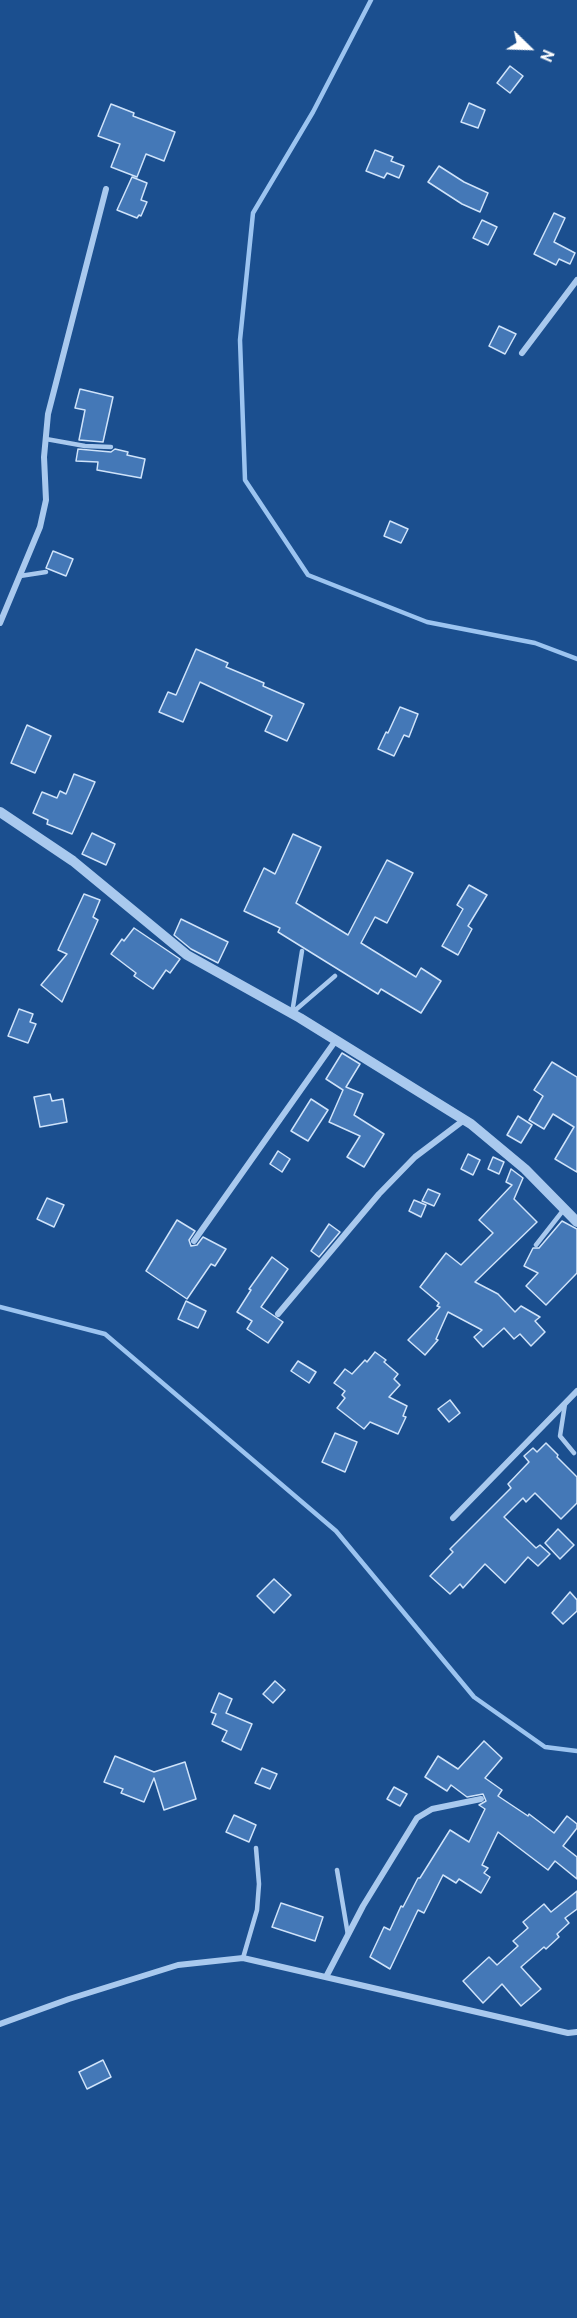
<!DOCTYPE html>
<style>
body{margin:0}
#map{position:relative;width:577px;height:2318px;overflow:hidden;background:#1b4f8f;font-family:Overpass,sans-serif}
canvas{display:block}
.north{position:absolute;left:499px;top:18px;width:60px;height:60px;-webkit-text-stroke:4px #1b4f8f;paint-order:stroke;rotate:113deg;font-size:16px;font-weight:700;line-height:24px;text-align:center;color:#fff}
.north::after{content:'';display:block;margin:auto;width:21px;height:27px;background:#fff;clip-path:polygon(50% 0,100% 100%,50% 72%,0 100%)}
</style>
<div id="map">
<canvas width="577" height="2318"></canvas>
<div class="north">N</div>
</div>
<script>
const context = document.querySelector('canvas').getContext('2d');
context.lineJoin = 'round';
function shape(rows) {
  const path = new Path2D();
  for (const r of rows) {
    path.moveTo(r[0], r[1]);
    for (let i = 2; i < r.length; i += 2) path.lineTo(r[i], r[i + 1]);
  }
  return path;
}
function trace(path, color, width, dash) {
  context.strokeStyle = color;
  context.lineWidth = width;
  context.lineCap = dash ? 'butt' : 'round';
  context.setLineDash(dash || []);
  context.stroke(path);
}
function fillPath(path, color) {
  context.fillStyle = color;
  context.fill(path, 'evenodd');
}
trace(shape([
 [371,0,313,112,253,213,240,340,245,480,308,575,427,622,535,643,577,659],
 [0,1307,105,1334,336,1531,474,1697,545,1747,577,1751]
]), '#9cc4f0', 4.5);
const building = shape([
 [510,66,523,76,510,93,497,83,510,66],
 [469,103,485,110,478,128,461,122,469,103],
 [111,104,134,113,133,116,175,132,164,161,146,154,137,177,111,167,120,144,98,136,111,104],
 [375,150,393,157,391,161,404,166,399,178,387,173,384,178,366,171,375,150],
 [439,166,464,182,488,193,480,212,462,204,428,182,439,166],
 [132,177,147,183,141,200,147,202,141,216,139,215,137,218,117,210,132,177],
 [554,213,565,218,554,242,575,253,570,264,559,259,556,265,534,254,554,213],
 [482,220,497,227,488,245,473,238,482,220],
 [499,326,516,334,505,354,489,346,499,326],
 [80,389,113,397,103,442,79,440,85,410,75,408,80,389],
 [78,449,111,452,115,449,128,452,127,455,145,459,141,478,97,470,98,462,76,461,78,449],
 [390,521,408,529,401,543,384,536,390,521],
 [53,551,73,559,66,576,46,568,53,551],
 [196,649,228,663,226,667,264,683,263,686,304,704,287,741,265,731,272,716,200,682,183,722,159,712,168,692,176,695,196,649],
 [400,707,418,714,409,737,404,735,394,756,378,749,386,732,388,733,400,707],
 [27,725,51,736,35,773,11,763,27,725],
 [74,774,95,782,72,834,47,824,48,820,33,813,42,792,57,798,60,791,66,794,74,774],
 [92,833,115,844,106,865,82,854,92,833],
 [293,834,321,847,296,903,348,935,387,860,413,873,387,923,375,917,361,943,416,977,421,968,441,981,421,1013,381,989,378,994,278,932,280,928,244,911,264,868,275,874,293,834],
 [469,885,487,895,468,926,472,929,458,955,442,946,463,909,457,905,469,885],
 [84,894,100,900,93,917,98,920,62,1002,41,985,67,954,58,950,84,894],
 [181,919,228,942,218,963,191,949,174,935,181,919],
 [134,928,180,959,170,973,166,970,153,989,134,976,136,973,111,954,122,939,124,941,134,928],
 [19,1009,33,1014,30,1022,36,1024,28,1043,8,1036,19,1009],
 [342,1053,360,1064,346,1087,363,1094,354,1115,384,1134,364,1167,347,1157,360,1136,329,1122,343,1090,326,1079,342,1053],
 [552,1062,577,1077,577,1172,555,1159,574,1127,553,1114,544,1129,529,1120,543,1096,534,1090,552,1062],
 [50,1094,52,1101,63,1099,67,1122,40,1127,34,1097,50,1094],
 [311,1099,328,1110,308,1141,291,1131,311,1099],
 [518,1116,532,1125,521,1143,507,1135,518,1116],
 [278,1151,290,1159,282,1172,270,1164,278,1151],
 [468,1154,480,1160,473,1175,461,1169,468,1154],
 [493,1157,504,1162,499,1174,488,1169,493,1157],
 [511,1169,523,1178,514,1199,537,1222,475,1282,498,1294,515,1312,521,1306,540,1317,535,1321,545,1332,531,1346,520,1334,514,1339,504,1328,483,1347,474,1337,482,1330,448,1312,436,1339,438,1340,425,1355,408,1340,440,1307,437,1306,439,1303,420,1287,446,1253,461,1265,493,1233,479,1220,512,1185,506,1182,511,1169],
 [428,1189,440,1194,434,1206,422,1201,428,1189],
 [47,1198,64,1205,54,1227,37,1219,47,1198],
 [414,1200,426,1205,421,1217,409,1211,414,1200],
 [177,1220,195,1231,189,1240,191,1246,197,1245,203,1237,226,1249,215,1266,211,1264,187,1299,146,1271,177,1220],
 [562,1221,577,1229,577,1273,546,1305,526,1286,538,1273,524,1266,533,1248,539,1248,562,1221],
 [329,1224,340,1232,319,1257,311,1251,329,1224],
 [272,1257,288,1269,261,1307,283,1322,268,1343,247,1329,252,1321,237,1312,251,1290,249,1289,272,1257],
 [186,1301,206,1311,198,1328,178,1319,186,1301],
 [375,1352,386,1360,384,1362,398,1374,394,1379,400,1385,389,1397,407,1406,403,1416,406,1417,398,1434,370,1422,364,1429,337,1408,345,1398,342,1395,345,1391,334,1383,345,1369,352,1374,365,1360,367,1362,375,1352],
 [298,1361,316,1372,309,1383,291,1371,298,1361],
 [450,1400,460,1413,449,1422,438,1409,450,1400],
 [335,1433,357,1442,345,1472,322,1462,335,1433],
 [546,1443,558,1455,557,1457,577,1477,577,1503,561,1519,535,1493,526,1502,523,1498,504,1517,536,1548,540,1545,550,1554,538,1566,528,1557,505,1583,485,1564,463,1588,460,1584,450,1594,430,1576,453,1552,450,1549,511,1488,508,1484,529,1462,524,1456,533,1448,537,1452,546,1443],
 [558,1529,574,1545,560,1559,545,1543,558,1529],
 [274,1579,291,1595,274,1613,257,1596,274,1579],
 [570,1592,577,1600,577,1611,563,1624,552,1613,570,1592],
 [275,1681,285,1690,273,1703,263,1694,275,1681],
 [219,1693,232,1699,226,1713,252,1724,241,1750,222,1741,227,1731,212,1724,216,1714,211,1712,219,1693],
 [484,1741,502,1758,485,1778,502,1790,498,1796,528,1816,529,1814,554,1833,567,1816,577,1824,577,1828,563,1846,577,1857,577,1879,555,1861,548,1870,498,1832,482,1865,488,1868,484,1873,490,1877,481,1893,459,1879,456,1883,443,1875,424,1913,418,1910,390,1969,370,1957,384,1927,390,1930,401,1906,403,1907,418,1878,420,1878,450,1830,469,1842,485,1809,479,1805,486,1801,483,1794,467,1797,451,1785,447,1791,425,1777,438,1756,458,1769,484,1741],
 [115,1756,154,1772,185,1762,196,1799,164,1810,154,1778,144,1802,121,1793,123,1789,104,1782,115,1756],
 [262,1768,277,1774,270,1789,255,1783,262,1768],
 [394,1787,407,1794,400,1806,387,1799,394,1787],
 [234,1815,256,1825,249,1842,226,1832,234,1815],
 [577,1891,577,1909,565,1918,569,1923,557,1934,559,1937,546,1949,544,1947,521,1967,541,1989,521,2006,502,1984,483,2003,463,1981,489,1957,497,1965,518,1946,513,1941,528,1928,523,1922,544,1904,551,1912,577,1891],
 [281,1903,323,1917,315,1941,272,1927,281,1903],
 [103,2060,111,2077,87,2089,79,2072,103,2060]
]);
fillPath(building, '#4478b7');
trace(building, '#cfe3fa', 1.5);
trace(shape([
 [46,439,85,446,111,447],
 [20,576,46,572],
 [302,951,292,1013,335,976],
 [536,1245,565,1208],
 [565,1404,560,1436,574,1453],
 [337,1870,348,1935],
 [243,1958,257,1910,259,1884,256,1848]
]), '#a9c9ee', 4.5);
trace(shape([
 [522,353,577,280],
 [0,623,40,527,46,500,44,457,48,414,106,189],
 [194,1241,336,1040],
 [278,1314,379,1194,415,1157,464,1120],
 [453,1518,577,1391],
 [326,1977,363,1906,417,1818,432,1809,481,1799],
 [0,2024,69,1999,178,1965,243,1958,568,2033,577,2032]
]), '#a9c9ee', 6);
trace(shape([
 [0,812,73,861,187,955,300,1018,471,1124,525,1169,577,1222]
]), '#a9c9ee', 10);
</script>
